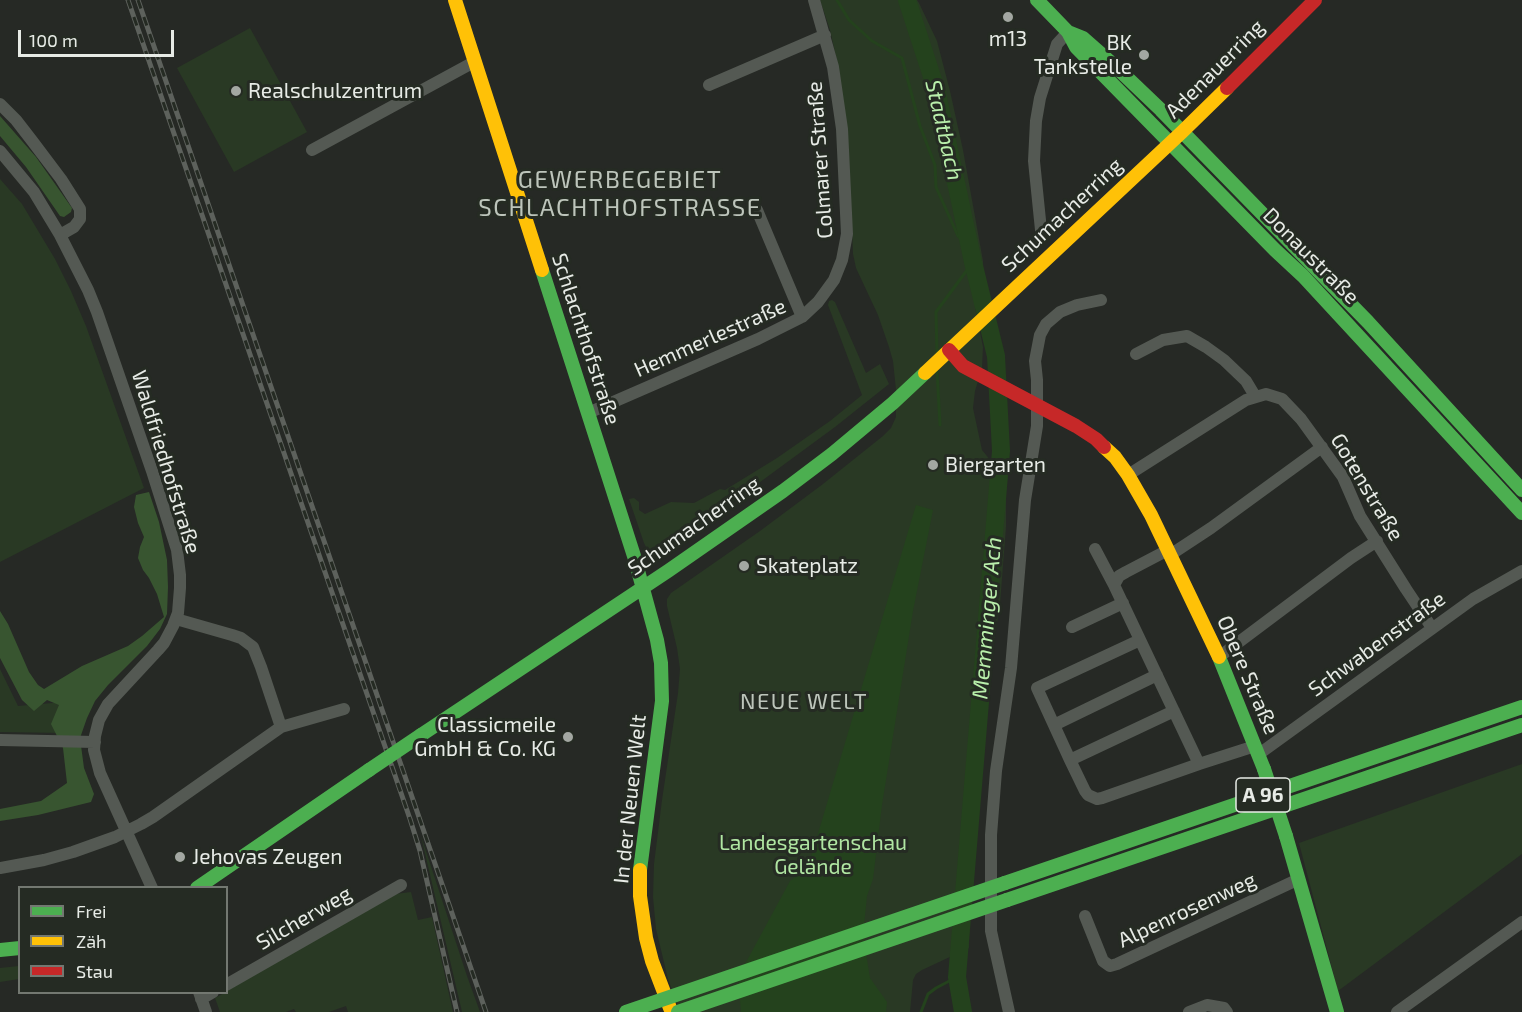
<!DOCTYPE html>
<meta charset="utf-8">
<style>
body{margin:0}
#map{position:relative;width:1522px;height:1012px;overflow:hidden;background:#262925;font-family:"Exo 2",sans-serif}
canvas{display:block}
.legend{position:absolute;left:18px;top:886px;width:210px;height:108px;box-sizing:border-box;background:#252b23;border:2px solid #737871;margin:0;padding:8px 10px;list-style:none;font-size:18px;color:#e7ebe6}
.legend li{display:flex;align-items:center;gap:12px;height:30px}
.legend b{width:30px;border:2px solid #737871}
.scale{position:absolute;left:18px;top:30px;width:156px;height:27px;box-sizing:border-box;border:3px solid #e7ebe6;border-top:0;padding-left:8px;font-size:18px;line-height:21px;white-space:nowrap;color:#e7ebe6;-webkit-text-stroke:4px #252b23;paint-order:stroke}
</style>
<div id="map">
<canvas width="1522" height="1012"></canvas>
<ul class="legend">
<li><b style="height:8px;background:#4caf50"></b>Frei</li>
<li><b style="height:8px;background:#ffc107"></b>Zäh</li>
<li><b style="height:8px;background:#c62828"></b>Stau</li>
</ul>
<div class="scale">100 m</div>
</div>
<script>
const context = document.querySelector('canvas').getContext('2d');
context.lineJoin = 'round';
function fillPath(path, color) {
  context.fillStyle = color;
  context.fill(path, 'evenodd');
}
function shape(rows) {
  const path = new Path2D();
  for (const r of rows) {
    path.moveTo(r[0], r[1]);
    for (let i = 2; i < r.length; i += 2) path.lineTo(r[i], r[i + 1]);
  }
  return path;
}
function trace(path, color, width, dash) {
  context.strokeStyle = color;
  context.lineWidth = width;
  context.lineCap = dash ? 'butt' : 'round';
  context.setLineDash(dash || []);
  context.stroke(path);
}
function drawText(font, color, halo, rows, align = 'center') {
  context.font = font + ' "Exo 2",sans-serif';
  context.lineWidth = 6;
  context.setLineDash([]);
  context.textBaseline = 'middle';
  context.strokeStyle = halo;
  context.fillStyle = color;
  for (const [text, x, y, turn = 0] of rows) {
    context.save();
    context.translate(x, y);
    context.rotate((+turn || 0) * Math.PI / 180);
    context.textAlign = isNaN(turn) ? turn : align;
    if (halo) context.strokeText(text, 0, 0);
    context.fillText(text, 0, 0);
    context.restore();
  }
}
fillPath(shape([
 [820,0,917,0,919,3,937,41,950,91,963,150,983,261,984,284,975,307,983,347,982,368,975,391,973,408,982,450,995,466,1006,487,1006,527,1000,604,978,745,967,824,970,873,969,948,922,970,916,974,913,980,910,1012,680,1012,668,979,656,929,653,897,654,864,662,800,678,693,680,669,677,648,667,606,667,599,671,593,760,531,823,484,883,436,891,428,896,417,896,390,893,361,889,347,878,315,856,268,853,254,852,229,837,61,830,30],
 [250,28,307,132,234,172,177,68],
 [0,179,22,204,55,259,71,291,86,326,144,488,0,562],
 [832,300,835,302,866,373,880,364,889,384,835,427,752,488,661,551,654,552,647,549,644,543,629,499,634,498,639,502,639,510,645,514,671,502,694,503,720,489,725,490,777,458,830,421,862,395,828,305,829,301],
 [0,669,18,706,64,702,66,733,0,732],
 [1522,764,1522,854,1338,991,1299,843],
 [421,836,467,976,480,1012,462,1012],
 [411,892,418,920,432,917,453,1012,348,1012,346,1006,329,1012,296,1012,294,1009,286,1012,220,1012,215,998,226,992,227,991,272,963,395,894],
 [19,966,19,979,0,982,0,968]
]), '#293924');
fillPath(shape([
 [0,116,36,157,72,208,71,212,64,217,60,216,26,167,0,136],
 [149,492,159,522,167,560,168,587,167,614,160,629,147,646,108,685,95,701,87,718,80,738,84,768,94,794,91,802,38,815,0,821,0,809,41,801,67,783,63,748,51,724,59,705,47,700,34,711,22,700,0,658,0,611,8,624,29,672,38,685,44,689,82,666,128,646,142,636,164,617,157,594,149,578,143,570,138,558,140,547,144,537,138,523,134,507,136,495]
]), '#385530');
fillPath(shape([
 [916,505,933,510,913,611,882,805,873,879,867,896,863,935,870,978,887,1002,886,1012,741,1012,738,977,790,881,808,867]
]), '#24421d');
trace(shape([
 [837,0,849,20,872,41,902,58,920,126,935,165,936,187,958,236,969,245],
 [937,353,936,312,973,262],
 [937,371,940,425],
 [921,1012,928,994,936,988,957,977]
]), '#24421d', 3);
trace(shape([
 [907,0,936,89,973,262,996,356,1001,451,957,977,963,1012]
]), '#24421d', 18);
trace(shape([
 [709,85,825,35],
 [0,104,16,120,33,142,61,179,80,209,80,219,74,227,60,235],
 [312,150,474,62],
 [0,151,34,192,60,235,88,290,97,312,152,471,177,550,180,575,180,588,178,613,173,626,164,643,158,650,108,704,99,720,95,736,94,750,100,773,152,888],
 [757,210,802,317],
 [1041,230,1034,161,1036,121,1040,98,1057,44,1068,32],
 [1136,354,1163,340,1187,336,1206,347,1224,360,1246,381,1255,396],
 [588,413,758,339,802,317,818,302,834,280,842,260,847,234,842,129,833,67,814,0],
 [1128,475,1246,400,1266,394,1282,399,1301,419,1343,477,1360,516,1406,589,1432,628],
 [1095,549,1114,585],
 [1168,550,1126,572,1119,576,1114,585,1199,764,1255,746],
 [1170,555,1211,528,1322,447],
 [1072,627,1123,603],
 [1140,640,1037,688,1070,760,1085,791,1088,795,1097,799,1102,798,1199,764],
 [1219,657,1351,558,1377,541],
 [1054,725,1157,675],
 [281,727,344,709],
 [0,740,95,742],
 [1259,754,1473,599,1522,571],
 [1070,760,1174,711],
 [0,868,44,860,73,852,115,837,141,824,153,817,281,727,261,667,253,647,241,638,232,635,176,619],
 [1085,916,1103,961,1110,966,1117,964,1299,879],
 [226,985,401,885],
 [199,992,206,1012],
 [201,999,213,992],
 [1009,1012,991,931,991,835,996,771,1011,668,1025,500,1037,426,1037,380,1035,361,1040,335,1046,324,1060,312,1077,305,1101,300],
 [1189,1012,1207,1005,1224,1008,1227,1012],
 [1397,1012,1522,922]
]), '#545953', 12);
trace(shape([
 [1037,0,1068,32,1076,47,1275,250,1303,276,1522,513],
 [1068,32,1083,38,1116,67,1161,110,1368,322,1522,490],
 [542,270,634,556,657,640,661,663,662,701,640,870],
 [1219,657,1264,769],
 [421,735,668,571,783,491,832,454,893,403,925,373],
 [1286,836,1337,1012],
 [1005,883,1522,707],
 [197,888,369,770],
 [1007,900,1522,725],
 [0,950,20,948]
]), '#4caf50', 14);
trace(shape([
 [455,0,542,270],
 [925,373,1182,132,1227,88],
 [1104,447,1115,457,1128,475,1151,515,1219,657],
 [640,870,640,896,646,938,652,961,670,1008]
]), '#ffc107', 14);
trace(shape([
 [1227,88,1315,0],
 [949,350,963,366,1076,426,1096,439,1104,447]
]), '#c62828', 14);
const rail = shape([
 [128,0,410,819,420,851,457,1012],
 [138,0,486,1012]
]);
trace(rail, '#5d615c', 5);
trace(rail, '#252b23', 3, [9]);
trace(shape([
 [1264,769,1286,836],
 [369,770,421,735],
 [626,1012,1005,883],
 [678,1012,1007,900]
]), '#4caf50', 14);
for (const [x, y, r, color] of [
 [1008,17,6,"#a3a7a2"],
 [1144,55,6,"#a3a7a2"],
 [236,91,6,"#a3a7a2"],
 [933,465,6,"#a3a7a2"],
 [744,566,6,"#a3a7a2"],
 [568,737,6,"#a3a7a2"],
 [180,857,6,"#a3a7a2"]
]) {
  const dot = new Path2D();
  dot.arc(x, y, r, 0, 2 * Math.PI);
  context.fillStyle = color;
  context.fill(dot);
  trace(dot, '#252b23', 2);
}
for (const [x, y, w] of [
 [1263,795,54]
]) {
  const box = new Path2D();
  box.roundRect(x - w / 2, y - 17, w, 34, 4.5);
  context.fillStyle = '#252b23';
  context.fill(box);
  trace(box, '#e7ebe6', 1.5);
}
drawText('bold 20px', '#e7ebe6', null, [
 ["A 96",1263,795]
]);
drawText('21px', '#e7ebe6', '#252b23', [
 ["m13",1008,39,"center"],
 ["BK",1132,43,"right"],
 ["Tankstelle",1132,67,"right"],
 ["Realschulzentrum",248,91],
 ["Biergarten",945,465],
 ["Skateplatz",756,566],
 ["Classicmeile",556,725,"right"],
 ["GmbH & Co. KG",556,749,"right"],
 ["Jehovas Zeugen",192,857]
], 'left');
drawText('21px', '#e7ebe6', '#252b23', [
 ["Adenauerring",1215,69,-45],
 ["Colmarer Straße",820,160,-94],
 ["Schumacherring",1062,215,-43],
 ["Donaustraße",1311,256,45],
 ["Hemmerlestraße",710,338,-24],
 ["Schlachthofstraße",586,339,72],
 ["Waldfriedhofstraße",166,462,73],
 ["Gotenstraße",1367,487,59],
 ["Schumacherring",694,526,-35],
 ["Schwabenstraße",1377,644,-36],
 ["Obere Straße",1248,675,67],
 ["In der Neuen Welt",630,799,-84],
 ["Alpenrosenweg",1187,910,-25],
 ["Silcherweg",304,918,-30]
]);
drawText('21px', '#b0e6a2', '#252b23', [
 ["Landesgartenschau",813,843],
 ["Gelände",813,867]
]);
drawText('italic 22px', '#b9efab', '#252b23', [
 ["Stadtbach",944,130,77],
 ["Memminger Ach",987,618,-85]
]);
context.letterSpacing = '1.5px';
drawText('22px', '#bdc5bb', '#252b23', [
 ["NEUE WELT",804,702]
]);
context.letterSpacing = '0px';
context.letterSpacing = '1.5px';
drawText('24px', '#bdc5bb', '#252b23', [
 ["GEWERBEGEBIET",620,180],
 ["SCHLACHTHOFSTRASSE",620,208]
]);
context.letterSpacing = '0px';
</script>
